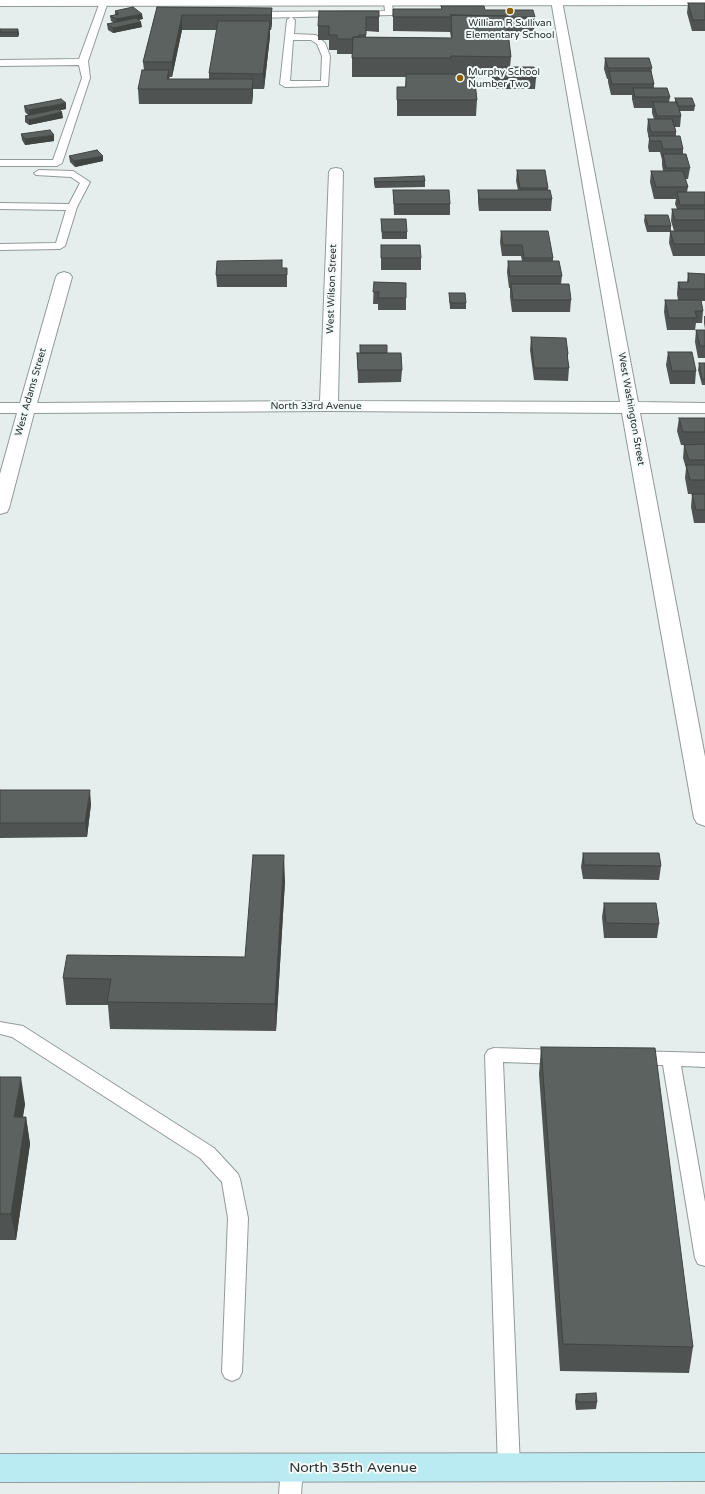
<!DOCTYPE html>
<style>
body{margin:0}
canvas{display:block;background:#e5eeed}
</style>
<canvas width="705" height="1494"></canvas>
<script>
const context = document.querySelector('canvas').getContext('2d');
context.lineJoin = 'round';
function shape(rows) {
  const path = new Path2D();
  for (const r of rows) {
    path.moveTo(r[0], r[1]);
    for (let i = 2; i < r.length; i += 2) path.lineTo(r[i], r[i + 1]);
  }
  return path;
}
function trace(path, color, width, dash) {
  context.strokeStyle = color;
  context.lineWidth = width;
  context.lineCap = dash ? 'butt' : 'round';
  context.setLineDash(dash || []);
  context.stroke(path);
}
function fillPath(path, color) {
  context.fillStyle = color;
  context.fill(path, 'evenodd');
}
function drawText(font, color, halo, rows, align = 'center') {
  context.font = font + ' "Varela Round",sans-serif';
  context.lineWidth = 4;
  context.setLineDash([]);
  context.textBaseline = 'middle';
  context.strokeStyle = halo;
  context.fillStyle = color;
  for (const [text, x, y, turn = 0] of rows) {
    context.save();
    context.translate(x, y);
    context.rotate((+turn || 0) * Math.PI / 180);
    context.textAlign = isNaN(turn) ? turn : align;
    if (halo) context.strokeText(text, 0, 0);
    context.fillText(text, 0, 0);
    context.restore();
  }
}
const service = shape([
 [102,0,107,0,108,2,88,61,90,78,62,163,57,166,0,166,0,160,53,160,82,78,79,65,0,66,0,60,79,59,100,2,102,0],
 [386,0,391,0,392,2,393,13,392,15,251,18,247,15,251,12,385,11,384,2,386,0],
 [291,17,295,20,294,34,316,35,325,43,330,56,328,86,285,87,280,84,287,20,291,17],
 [293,40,311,40,317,44,322,56,321,81,290,81,293,40],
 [39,170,73,171,90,182,77,207,65,246,60,249,0,250,0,244,56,243,66,210,0,209,0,203,69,204,80,183,71,177,36,175,34,173,39,170],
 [0,1022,23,1026,214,1148,238,1174,240,1179,248,1218,242,1372,239,1378,232,1381,225,1378,222,1372,228,1218,222,1182,200,1158,12,1037,0,1034,0,1022],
 [494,1048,560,1050,566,1052,569,1057,566,1062,560,1064,503,1062,520,1468,517,1475,509,1478,501,1475,498,1468,485,1055,488,1050,494,1048],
 [636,1051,705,1053,705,1067,681,1066,705,1202,705,1266,698,1264,695,1258,663,1065,636,1065,630,1063,627,1058,630,1053,636,1051],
 [292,1458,300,1461,303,1468,301,1494,279,1494,281,1468,284,1461,292,1458]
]);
const minor = shape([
 [551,0,562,1,638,402,705,403,705,413,640,413,705,757,705,826,697,823,694,818,622,413,329,411,34,413,9,508,7,512,0,514,0,474,17,413,0,413,0,403,20,403,56,277,58,274,64,272,70,274,72,277,37,403,320,401,329,172,331,169,336,168,341,169,343,172,338,401,620,402,551,0]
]);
const tertiary = shape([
 [0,0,705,0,705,5,0,6,0,0]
]);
const secondary = shape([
 [705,1453,705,1481,0,1482,0,1454,705,1453]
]);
trace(service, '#929a99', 2);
trace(minor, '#929a99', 2);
trace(tertiary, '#929a99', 2);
trace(secondary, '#929a99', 2);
fillPath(service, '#fff');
fillPath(minor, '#fff');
fillPath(tertiary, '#fff');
fillPath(secondary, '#baebf2');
fillPath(shape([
 [688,3,705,3,705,31,692,31,687,13],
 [441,6,485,10,535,17,534,32,508,32,511,57,510,67,536,78,535,89,493,89,492,76,474,76,477,100,476,116,397,116,397,87,405,87,406,77,352,77,352,54,337,54,337,50,329,50,329,40,318,40,318,26,379,11,379,32,366,31,366,37,451,38,450,32,393,31,393,9,441,9],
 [157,7,272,8,272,23,271,30,270,30,270,36,264,89,253,89,252,104,139,104,138,89,144,70,143,62],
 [182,30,217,30,209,73,209,79,169,79,169,77,172,77],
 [115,11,143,19,138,20,142,27,113,33,108,30,107,24,114,23,111,21,110,16,115,15],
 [0,29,18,29,19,34,18,37,0,37],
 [605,58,652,68,651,74,654,84,654,88,670,97,669,102,675,102,675,98,695,106,694,111,680,111,681,116,680,127,675,127,676,132,676,136,683,149,683,154,690,168,688,179,685,179,688,187,687,192,705,192,705,256,673,256,669,243,670,232,647,232,644,221,645,215,671,226,671,231,674,231,671,221,672,209,677,209,675,204,676,199,654,199,650,182,651,171,663,171,662,165,662,160,660,152,649,152,648,147,649,139,647,130,648,119,654,119,652,113,652,108,634,108,632,99,632,95,611,95,608,82,608,79,607,79,604,69],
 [24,106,66,109,60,110,63,118,29,125,25,122,25,116,28,115,25,112],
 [21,134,54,141,25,145,22,140],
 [69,156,103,161,75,167,70,162],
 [517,170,548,188,548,190,552,199,551,211,479,211,478,202,478,190,518,190,516,181],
 [374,178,425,181,425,187,375,188,374,184],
 [393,190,450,204,450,215,394,215],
 [381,219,407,232,407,239,382,239],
 [501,231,553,258,553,261,562,276,561,284,571,300,570,312,512,312,510,297,510,288,509,288,507,272,508,261,522,261,521,256,502,256,500,242],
 [381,245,421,258,421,270,381,270],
 [287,268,287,287,217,287,216,275],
 [688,273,705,274,705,301,701,301,703,311,702,323,696,323,695,330,667,330,664,312,665,300,678,300,677,294,678,282,687,282],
 [374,282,406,283,406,310,378,310,378,304,373,304],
 [449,293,466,303,466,309,450,309],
 [704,316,705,316,705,329,704,323],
 [696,330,705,330,705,358,698,358,695,342],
 [531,337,568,354,568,361,569,368,568,381,534,380,530,350],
 [668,352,696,371,695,384,670,384,666,365],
 [357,353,387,353,402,370,401,382,358,383],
 [699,363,705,363,705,385,702,385,698,370],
 [679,418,705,418,705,494,688,494,685,478,686,468,683,458,684,445,681,445,677,431],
 [692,494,705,494,705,523,694,523,691,507],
 [0,790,91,804,87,837,0,838],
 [583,853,661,866,659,880,583,879,581,867],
 [285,881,276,1031,110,1029,108,1005,66,1005,63,978,245,957],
 [604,903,659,924,657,938,604,938,602,917],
 [541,1047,693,1347,689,1373,560,1371,539,1074],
 [0,1077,25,1104,23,1117,26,1117,30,1144,16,1240,0,1240],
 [576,1394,597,1402,596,1409,576,1410,575,1401]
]), '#4f5452');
fillPath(shape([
 [272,8,272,23,271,30,271,15],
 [142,14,143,19,116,25,116,19],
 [182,15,182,30,172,77,172,62],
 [270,21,270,36,264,89,263,74],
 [141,22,142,27,113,33,113,28],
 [18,29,19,34,18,37,17,32],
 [169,70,170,86,167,79],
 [253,79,253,95,252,104,252,89],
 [66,103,66,109,29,116,29,110],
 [62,112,63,118,29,125,29,120],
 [54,135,54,141,25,145,25,139],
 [103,156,103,161,75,167,74,161],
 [90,790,91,804,87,837,85,823],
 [284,855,285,881,276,1031,275,1004],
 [21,1077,25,1104,18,1144,14,1117],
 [26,1117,30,1144,16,1240,11,1214]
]), '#404542');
const building = shape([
 [688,3,705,3,705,20,693,20,688,3],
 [441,6,484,6,485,10,533,10,535,17,506,17,506,16,451,15,451,17,393,17,393,9,442,9,441,6],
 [133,7,142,14,116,19,110,16,119,14,115,11,133,7],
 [157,7,272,8,271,15,182,15,172,62,143,62,157,7],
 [319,11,379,11,379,17,366,17,366,35,359,35,359,37,353,37,353,39,337,39,337,35,329,35,329,26,318,26,319,11],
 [451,15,506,16,511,57,451,56,451,58,352,58,353,37,452,38,451,15],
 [136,18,141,22,113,28,107,24,136,18],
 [218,21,270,21,263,74,209,73,218,21],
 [0,29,18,29,17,32,0,32,0,29],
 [605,58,649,58,652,68,608,68,605,58],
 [492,67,534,67,536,78,493,78,492,67],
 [142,70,169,70,167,79,253,79,252,89,138,89,142,70],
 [609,71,651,71,654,84,612,84,609,71],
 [406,74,474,74,477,100,397,100,397,87,406,87,406,74],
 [633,88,667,88,670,97,635,97,633,88],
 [675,98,692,98,695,106,678,106,675,98],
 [61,99,66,103,29,110,24,106,61,99],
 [653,102,677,102,681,116,657,116,653,102],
 [58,109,62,112,29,120,25,116,58,109],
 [648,119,672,119,676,132,651,132,648,119],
 [50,130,54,135,25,139,21,134,50,130],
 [649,136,680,136,683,149,663,149,661,141,650,141,649,136],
 [97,150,103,156,74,161,69,156,97,150],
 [663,154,686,154,690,168,666,168,663,154],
 [517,170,545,170,548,188,520,188,517,170],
 [651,171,683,171,688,187,656,187,651,171],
 [424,176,425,181,375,182,374,178,424,176],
 [393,190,449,190,450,204,394,204,393,190],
 [478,190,550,190,552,199,479,199,478,190],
 [677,192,705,192,705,205,680,205,677,192],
 [672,209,705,209,705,220,675,220,672,209],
 [645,215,668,215,671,226,648,226,645,215],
 [381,219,406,219,407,232,382,232,381,219],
 [501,231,548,231,553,258,524,258,522,245,503,245,501,231],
 [670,231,705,231,705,244,674,244,670,231],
 [381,245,420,245,421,258,381,258,381,245],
 [282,260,282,268,287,268,287,275,216,275,217,261,282,260],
 [508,261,559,261,562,276,510,276,508,261],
 [688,273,705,274,705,289,680,289,678,282,689,282,688,273],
 [374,282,406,283,406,298,378,298,379,292,373,292,374,282],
 [511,284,569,284,571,300,513,300,511,284],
 [449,293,465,293,466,303,450,303,449,293],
 [665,300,701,300,703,311,695,311,697,318,669,318,665,300],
 [696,330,705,330,705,346,700,346,696,330],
 [531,337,566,338,568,354,567,354,569,368,534,368,531,337],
 [360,345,387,345,387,353,360,353,360,345],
 [668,352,692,352,696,371,672,371,668,352],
 [357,353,401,353,402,370,358,370,357,353],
 [699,363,705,363,705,379,702,379,699,363],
 [679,418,705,418,705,432,683,432,679,418],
 [705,444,705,460,689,460,684,445,705,444],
 [686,465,705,465,705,480,690,480,686,465],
 [692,494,705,494,705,510,696,510,692,494],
 [0,790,90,790,85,823,0,823,0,790],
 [583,853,659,853,661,866,584,865,583,853],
 [253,855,284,855,275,1004,107,1002,111,979,63,978,67,955,245,957,253,855],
 [604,903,656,903,659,924,606,923,604,903],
 [541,1047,655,1048,693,1347,563,1344,541,1047],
 [0,1077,21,1077,14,1117,26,1117,11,1214,0,1214,0,1077],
 [596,1393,597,1402,577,1402,576,1394,596,1393]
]);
fillPath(building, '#5c625f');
trace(building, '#404542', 1);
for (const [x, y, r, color] of [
 [510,11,4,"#8d5f05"],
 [460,78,4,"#8d5f05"]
]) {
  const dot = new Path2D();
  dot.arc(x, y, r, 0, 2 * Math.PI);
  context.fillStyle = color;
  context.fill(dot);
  trace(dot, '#f2fbfa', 1.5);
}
drawText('10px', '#2c2f2f', '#f2fbfa', [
 ["William R Sullivan",510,23],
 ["Elementary School",510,35],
 ["Murphy School",468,72,"left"],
 ["Number Two",468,84,"left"]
]);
drawText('10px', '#2c2f2f', '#f2fbfa', [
 ["West Wilson Street",332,289,-88],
 ["West Adams Street",31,392,-74],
 ["North 33rd Avenue",316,406],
 ["West Washington Street",631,409,80]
]);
drawText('14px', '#2c2f2f', '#f2fbfa', [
 ["North 35th Avenue",353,1468]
]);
</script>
